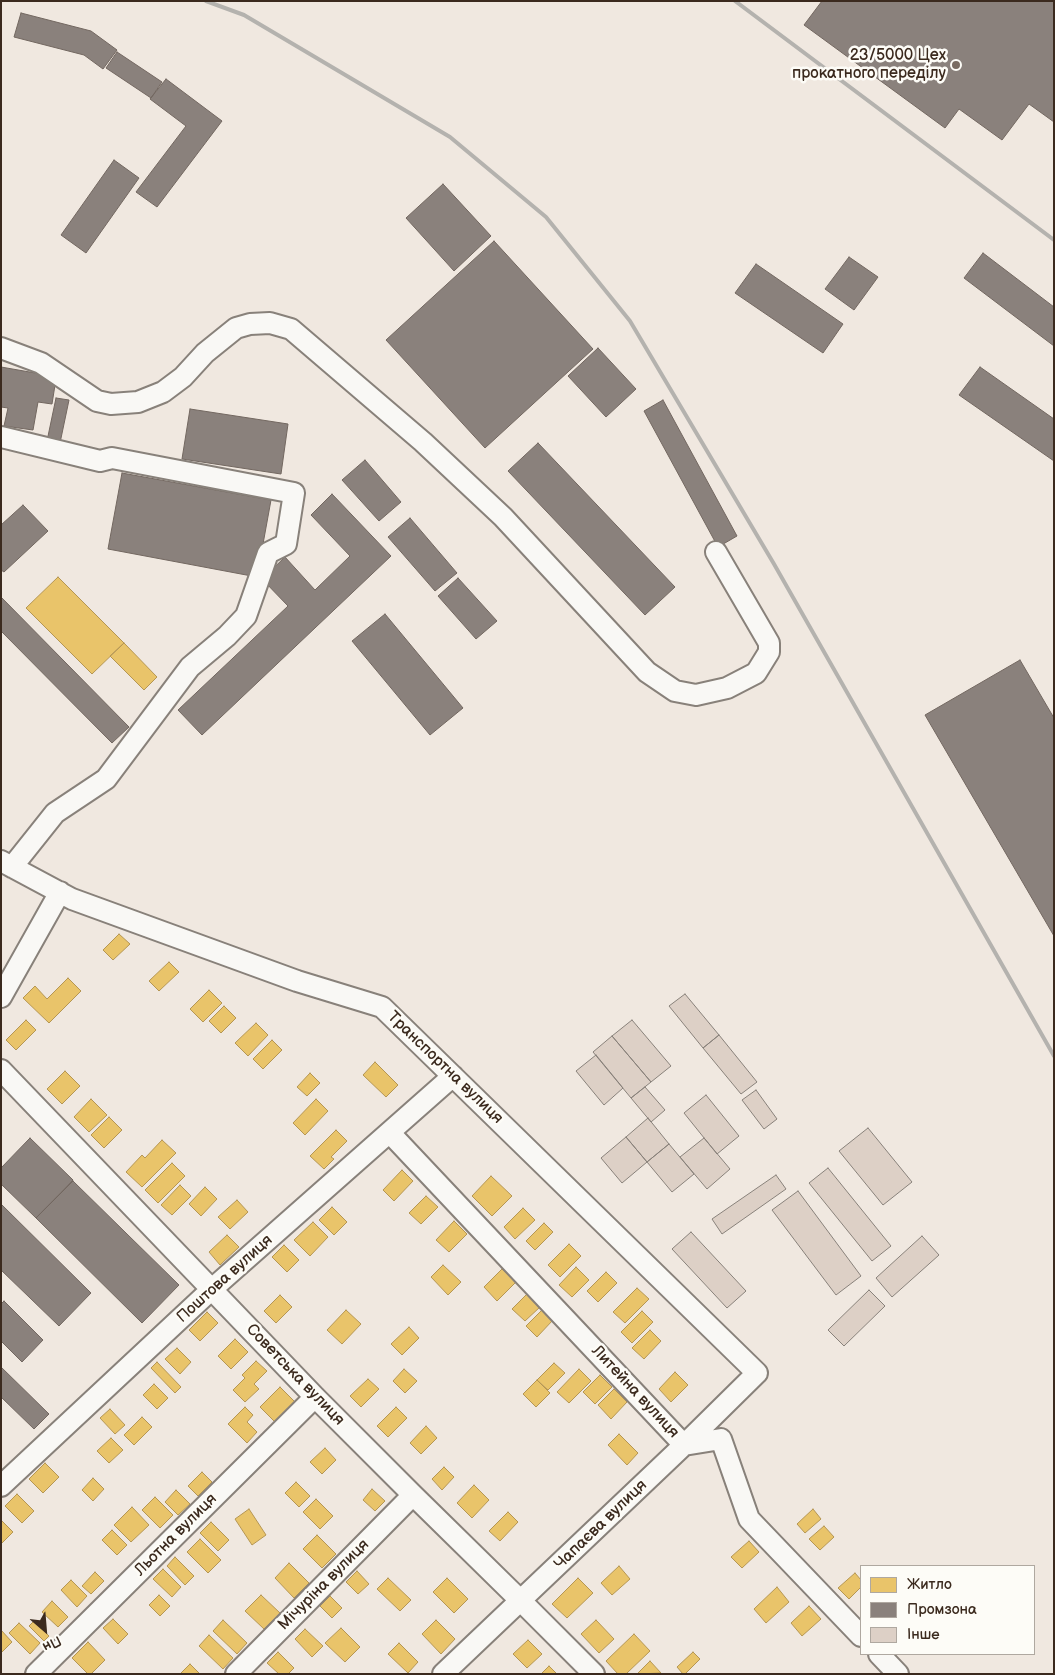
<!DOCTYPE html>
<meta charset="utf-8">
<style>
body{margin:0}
#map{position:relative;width:1055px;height:1675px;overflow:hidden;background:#f0e8e0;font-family:"Balsamiq Sans",sans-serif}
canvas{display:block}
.frame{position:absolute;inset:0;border:2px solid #3b2a1e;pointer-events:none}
.legend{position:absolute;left:860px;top:1565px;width:175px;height:90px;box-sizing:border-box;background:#fdfcf7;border:1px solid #afa8a0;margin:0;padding:6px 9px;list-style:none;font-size:15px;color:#3b2a1e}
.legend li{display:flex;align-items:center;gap:10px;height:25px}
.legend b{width:25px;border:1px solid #afa8a0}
.north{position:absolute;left:20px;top:1605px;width:50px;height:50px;-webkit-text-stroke:4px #fdfcf7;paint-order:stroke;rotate:153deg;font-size:14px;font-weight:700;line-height:20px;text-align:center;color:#3b2a1e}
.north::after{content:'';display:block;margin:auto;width:18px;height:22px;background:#3b2a1e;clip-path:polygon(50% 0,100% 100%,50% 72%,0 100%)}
</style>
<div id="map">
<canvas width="1055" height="1675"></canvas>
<div class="frame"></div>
<ul class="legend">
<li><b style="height:14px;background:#e9c46a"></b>Житло</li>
<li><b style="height:14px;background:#8a817c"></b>Промзона</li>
<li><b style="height:14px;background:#ddd0c6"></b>Інше</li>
</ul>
<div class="north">Пн</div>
</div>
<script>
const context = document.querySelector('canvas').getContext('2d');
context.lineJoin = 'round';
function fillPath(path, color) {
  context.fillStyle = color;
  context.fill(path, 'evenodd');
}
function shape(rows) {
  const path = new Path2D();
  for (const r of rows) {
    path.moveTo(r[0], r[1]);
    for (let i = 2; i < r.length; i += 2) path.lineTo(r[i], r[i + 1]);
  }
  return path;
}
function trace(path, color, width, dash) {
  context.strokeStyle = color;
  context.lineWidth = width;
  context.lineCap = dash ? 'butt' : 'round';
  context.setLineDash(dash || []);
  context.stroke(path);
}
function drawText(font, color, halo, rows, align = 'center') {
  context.font = font + ' "Balsamiq Sans",sans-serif';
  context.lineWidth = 5;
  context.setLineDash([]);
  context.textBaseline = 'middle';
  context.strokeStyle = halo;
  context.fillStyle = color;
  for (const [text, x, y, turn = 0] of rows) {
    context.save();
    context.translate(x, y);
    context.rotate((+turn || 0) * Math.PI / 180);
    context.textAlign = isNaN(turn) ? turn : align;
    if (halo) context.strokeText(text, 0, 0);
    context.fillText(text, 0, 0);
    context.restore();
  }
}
const homes = shape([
 [58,577,124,643,92,674,26,608,58,577],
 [124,643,157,677,144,690,110,656,124,643],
 [119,934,130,944,113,960,103,950,119,934],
 [169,962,179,972,159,991,149,981,169,962],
 [68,978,81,991,49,1023,23,998,35,986,47,999,68,978],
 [209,990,222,1003,203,1022,190,1009,209,990],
 [224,1006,236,1018,221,1033,209,1021,224,1006],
 [26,1020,36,1030,16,1050,6,1040,26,1020],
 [256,1023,268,1035,248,1056,235,1043,256,1023],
 [272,1040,282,1050,263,1069,253,1059,272,1040],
 [375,1062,398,1085,386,1097,363,1075,375,1062],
 [65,1071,80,1086,62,1104,47,1089,65,1071],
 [310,1073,320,1083,307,1096,297,1087,310,1073],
 [91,1099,107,1115,89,1132,74,1117,91,1099],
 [316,1099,328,1111,305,1135,293,1123,316,1099],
 [109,1117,122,1130,104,1148,91,1135,109,1117],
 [336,1130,347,1141,331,1157,334,1159,324,1169,310,1156,336,1130],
 [162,1140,176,1153,142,1187,126,1172,142,1155,145,1158,162,1140],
 [172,1163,185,1176,158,1203,145,1190,172,1163],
 [402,1170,413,1181,394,1201,383,1190,402,1170],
 [491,1176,512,1196,492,1216,472,1196,491,1176],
 [180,1185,191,1196,172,1215,161,1205,180,1185],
 [205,1187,217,1199,201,1216,189,1204,205,1187],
 [426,1196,438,1207,421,1224,409,1213,426,1196],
 [237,1200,248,1212,230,1229,218,1217,237,1200],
 [332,1207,347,1222,334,1235,319,1220,332,1207],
 [523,1208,535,1220,515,1239,504,1227,523,1208],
 [454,1221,467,1234,449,1252,436,1240,454,1221],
 [313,1222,328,1237,310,1256,294,1240,313,1222],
 [544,1223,553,1232,535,1250,526,1241,544,1223],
 [227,1235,239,1247,220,1265,209,1252,227,1235],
 [569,1244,581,1256,560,1277,548,1265,569,1244],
 [284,1245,299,1260,287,1272,272,1257,284,1245],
 [443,1265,461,1282,448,1295,431,1277,443,1265],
 [576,1267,589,1280,572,1297,559,1285,576,1267],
 [502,1269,516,1282,497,1301,484,1287,502,1269],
 [606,1272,617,1283,598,1302,587,1291,606,1272],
 [637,1288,649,1299,625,1323,613,1312,637,1288],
 [527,1294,540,1307,525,1321,512,1309,527,1294],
 [280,1295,292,1307,276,1323,264,1311,280,1295],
 [346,1310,361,1324,342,1344,327,1330,346,1310],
 [542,1310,553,1320,537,1337,526,1326,542,1310],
 [642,1311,653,1322,632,1343,621,1332,642,1311],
 [207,1312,218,1323,200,1341,189,1330,207,1312],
 [409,1327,419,1338,402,1355,391,1344,409,1327],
 [650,1330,661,1341,644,1359,632,1348,650,1330],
 [235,1339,248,1352,231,1369,218,1356,235,1339],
 [177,1348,191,1362,180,1374,165,1359,177,1348],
 [256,1361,267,1371,254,1384,259,1389,245,1402,233,1390,245,1378,242,1375,256,1361],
 [157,1362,181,1387,175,1393,151,1368,157,1362],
 [554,1363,565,1373,548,1390,537,1380,554,1363],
 [404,1369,417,1381,405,1393,393,1381,404,1369],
 [579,1369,591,1381,569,1403,557,1392,579,1369],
 [675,1372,688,1385,671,1402,659,1389,675,1372],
 [600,1375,612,1387,595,1404,583,1392,600,1375],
 [368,1379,379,1389,361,1407,350,1396,368,1379],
 [537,1380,550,1393,536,1407,523,1394,537,1380],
 [154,1384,168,1398,157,1409,143,1395,154,1384],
 [280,1387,295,1402,275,1422,260,1407,280,1387],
 [614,1389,627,1402,611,1419,598,1405,614,1389],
 [245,1407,253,1415,247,1422,257,1432,247,1443,228,1424,245,1407],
 [396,1407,407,1418,388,1437,377,1426,396,1407],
 [110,1409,125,1425,115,1434,100,1418,110,1409],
 [142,1417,152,1427,134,1445,124,1435,142,1417],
 [426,1426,437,1438,421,1454,410,1443,426,1426],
 [619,1434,638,1453,627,1465,608,1445,619,1434],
 [111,1438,123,1450,109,1463,97,1451,111,1438],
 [325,1448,336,1460,322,1474,310,1462,325,1448],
 [45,1463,59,1477,43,1493,29,1479,45,1463],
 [444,1467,454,1477,442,1490,432,1479,444,1467],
 [202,1472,212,1482,198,1496,188,1486,202,1472],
 [93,1478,104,1489,93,1501,82,1490,93,1478],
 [296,1482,310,1496,299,1507,285,1493,296,1482],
 [474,1485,489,1500,472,1518,457,1503,474,1485],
 [372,1489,385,1501,375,1511,363,1500,372,1489],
 [176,1490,190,1504,178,1515,165,1502,176,1490],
 [17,1494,34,1511,22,1523,5,1506,17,1494],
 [155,1497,173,1515,160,1528,142,1510,155,1497],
 [316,1499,333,1516,320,1529,303,1512,316,1499],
 [132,1507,149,1525,131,1542,114,1525,132,1507],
 [249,1509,266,1535,252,1545,235,1519,249,1509],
 [813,1509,821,1519,805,1533,797,1524,813,1509],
 [508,1512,518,1522,500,1541,489,1531,508,1512],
 [1,1520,13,1532,1,1544,1,1520],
 [211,1522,229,1540,218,1551,200,1533,211,1522],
 [824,1526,834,1537,820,1550,809,1539,824,1526],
 [112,1530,127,1545,117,1555,102,1540,112,1530],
 [317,1535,336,1554,322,1568,303,1549,317,1535],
 [200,1539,221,1560,208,1573,187,1552,200,1539],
 [749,1541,759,1552,742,1568,731,1557,749,1541],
 [175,1557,194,1576,185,1585,167,1566,175,1557],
 [289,1563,309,1583,294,1598,275,1578,289,1563],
 [619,1566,630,1579,612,1595,601,1583,619,1566],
 [163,1569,181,1587,172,1597,153,1579,163,1569],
 [357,1571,369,1584,358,1594,346,1582,357,1571],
 [95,1572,104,1581,91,1594,82,1586,95,1572],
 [855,1573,861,1580,861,1587,849,1599,838,1588,855,1573],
 [388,1578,411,1600,400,1611,377,1589,388,1578],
 [447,1578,468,1599,454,1613,433,1592,447,1578],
 [578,1578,593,1593,567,1618,552,1604,578,1578],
 [71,1580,87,1596,77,1607,61,1590,71,1580],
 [777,1587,789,1602,766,1623,754,1609,777,1587],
 [159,1595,170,1606,160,1616,149,1605,159,1595],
 [261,1595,280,1613,264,1629,245,1611,261,1595],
 [330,1596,342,1608,332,1618,320,1606,330,1596],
 [52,1601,68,1617,58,1627,42,1612,52,1601],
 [809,1606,821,1619,802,1636,791,1623,809,1606],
 [113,1619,128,1634,118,1644,103,1628,113,1619],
 [223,1620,247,1643,237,1654,213,1631,223,1620],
 [436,1620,455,1639,441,1654,422,1634,436,1620],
 [596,1620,614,1639,599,1653,581,1634,596,1620],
 [34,1621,49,1636,44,1641,29,1626,34,1621],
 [19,1623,40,1643,30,1654,9,1633,19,1623],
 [341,1628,360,1647,345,1662,325,1643,341,1628],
 [305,1629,323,1646,312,1657,295,1639,305,1629],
 [1,1630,12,1642,2,1652,1,1650,1,1630],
 [634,1634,650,1651,626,1674,618,1674,606,1661,634,1634],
 [209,1635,233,1658,223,1669,199,1646,209,1635],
 [528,1640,542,1654,527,1668,513,1654,528,1640],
 [88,1642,105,1660,91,1674,88,1674,72,1658,88,1642],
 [399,1643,418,1662,408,1673,388,1654,399,1643],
 [278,1652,294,1668,288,1674,279,1674,267,1663,278,1652],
 [693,1652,700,1659,685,1674,683,1674,677,1667,693,1652],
 [650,1661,661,1673,637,1674,650,1661],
 [190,1664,200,1674,180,1674,190,1664],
 [549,1666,557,1674,541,1674,549,1666]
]);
fillPath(homes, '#e9c46a');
trace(homes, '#b59653', 1);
const industry = shape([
 [822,1,1054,1,1054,122,1029,104,1002,140,959,109,945,128,804,25,822,1],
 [21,13,91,31,117,50,103,69,84,55,14,37,21,13],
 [117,52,162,82,151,98,106,68,117,52],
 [166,79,222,121,157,207,136,192,186,126,150,99,166,79],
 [114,160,139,178,86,253,61,235,114,160],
 [443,184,491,236,454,271,406,218,443,184],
 [494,241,593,349,485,448,386,340,494,241],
 [983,253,1054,307,1054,346,964,278,983,253],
 [849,257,878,277,854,310,825,289,849,257],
 [756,264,843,324,823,353,735,293,756,264],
 [598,348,636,389,606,417,568,376,598,348],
 [1,367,41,374,55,385,52,404,38,402,33,430,4,426,8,408,1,407,1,367],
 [980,367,1054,419,1054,461,959,395,980,367],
 [56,398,69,400,60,443,47,441,56,398],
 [663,400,737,536,718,547,644,411,663,400],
 [190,409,288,424,281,474,182,459,190,409],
 [538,443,675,587,645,615,508,471,538,443],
 [365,460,401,502,379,521,342,480,365,460],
 [122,473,271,500,257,577,108,549,122,473],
 [332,494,391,556,202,735,178,710,288,606,262,579,285,557,315,590,350,556,311,515,332,494],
 [23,505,48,531,4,572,1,570,1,525,23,505],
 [410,518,457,573,435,591,388,537,410,518],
 [458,578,497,621,476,639,438,596,458,578],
 [1,597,129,727,112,743,1,631,1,597],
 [385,614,463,708,430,735,352,641,385,614],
 [1020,660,1054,718,1054,936,925,715,1020,660],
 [30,1138,73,1180,36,1218,1,1184,1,1168,30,1138],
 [73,1181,179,1285,142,1323,36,1218,73,1181],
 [1,1204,91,1293,59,1326,1,1270,1,1204],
 [4,1301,43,1340,22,1362,1,1341,1,1304,4,1301],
 [1,1367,49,1414,34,1429,1,1397,1,1367]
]);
fillPath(industry, '#8a817c');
trace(industry, '#726760', 1);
const building = shape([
 [685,994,719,1035,703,1048,669,1006,685,994],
 [632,1020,671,1066,651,1082,612,1036,632,1020],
 [719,1035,757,1082,741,1094,703,1048,719,1035],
 [612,1036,651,1082,631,1098,593,1052,612,1036],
 [596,1055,623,1088,604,1105,576,1071,596,1055],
 [645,1087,665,1110,651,1122,631,1098,645,1087],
 [756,1090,777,1119,764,1129,742,1100,756,1090],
 [706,1095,739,1136,717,1154,684,1113,706,1095],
 [648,1118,669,1144,647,1162,626,1137,648,1118],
 [868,1128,912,1182,883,1205,839,1151,868,1128],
 [626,1137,647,1162,622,1183,601,1158,626,1137],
 [704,1138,730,1169,707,1189,680,1157,704,1138],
 [669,1144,694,1174,672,1192,647,1162,669,1144],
 [828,1168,891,1246,872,1261,809,1183,828,1168],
 [776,1175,786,1189,722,1234,712,1219,776,1175],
 [798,1191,861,1276,836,1295,772,1210,798,1191],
 [691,1232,746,1291,727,1308,672,1249,691,1232],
 [922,1236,939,1255,892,1297,876,1278,922,1236],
 [869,1290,885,1306,844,1346,828,1330,869,1290]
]);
fillPath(building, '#ddd0c6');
trace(building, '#88817a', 1);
const minor = shape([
 [1,348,41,363,97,401,111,404,138,402,163,392,183,377,205,353,236,328,250,324,270,323,291,329,423,442,503,517,647,672,675,691,696,695,727,688,756,673,769,652,769,643,716,552],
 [1,437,100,461,112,458,294,493,286,544,268,553,246,616,227,636,190,667,106,779,55,813,12,867],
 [1,861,72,899,297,981,382,1007,757,1373,684,1445,443,1674],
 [1,997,60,892],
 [1,1070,315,1397,413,1495,521,1601,594,1674],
 [390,1133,684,1445,721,1439,749,1519,861,1636],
 [1,1486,212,1289,453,1076],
 [879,1654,898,1674],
 [36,1674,315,1397],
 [236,1674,413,1495]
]);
trace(minor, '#88817a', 24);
trace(minor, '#f9f8f5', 20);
trace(shape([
 [206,1,244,15,450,137,546,217,630,321,774,564,1054,1056],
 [735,1,1054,240]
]), '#b4b2ae', 4);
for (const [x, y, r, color] of [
 [956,65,5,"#7a6c62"]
]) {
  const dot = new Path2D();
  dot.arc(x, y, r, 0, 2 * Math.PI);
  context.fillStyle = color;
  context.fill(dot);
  trace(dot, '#fdfcf7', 2);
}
drawText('16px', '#3b2a1e', '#fdfcf7', [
 ["23/5000 Цех",946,56],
 ["прокатного переділу",946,74]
], 'right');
drawText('16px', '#3b2a1e', '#fdfcf7', [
 ["Транспортна вулиця",445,1068,44],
 ["Поштова вулиця",225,1279,-42],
 ["Советська вулиця",295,1375,46],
 ["Литейна вулиця",635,1392,47],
 ["Чапаєва вулиця",601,1525,-44],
 ["Льотна вулиця",176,1535,-45],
 ["Мічуріна вулиця",324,1585,-45]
]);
</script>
